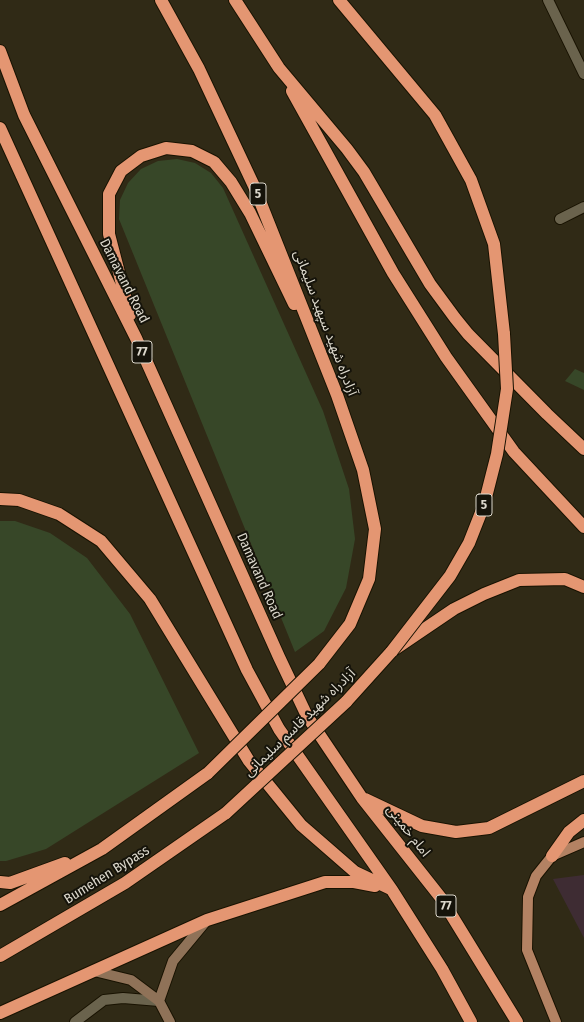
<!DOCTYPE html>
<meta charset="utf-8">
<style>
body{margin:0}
canvas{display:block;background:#302a16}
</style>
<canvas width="584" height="1022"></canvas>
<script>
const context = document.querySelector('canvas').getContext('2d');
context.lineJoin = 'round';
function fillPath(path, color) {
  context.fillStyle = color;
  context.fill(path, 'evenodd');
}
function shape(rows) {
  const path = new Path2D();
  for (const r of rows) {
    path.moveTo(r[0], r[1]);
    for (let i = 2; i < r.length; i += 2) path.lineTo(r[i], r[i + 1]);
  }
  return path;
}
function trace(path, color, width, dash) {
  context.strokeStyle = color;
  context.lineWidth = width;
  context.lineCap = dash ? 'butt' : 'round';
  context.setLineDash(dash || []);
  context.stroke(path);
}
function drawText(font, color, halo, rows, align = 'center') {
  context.font = font + ' "Fira Sans Condensed","Noto Sans Arabic",sans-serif';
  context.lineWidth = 4;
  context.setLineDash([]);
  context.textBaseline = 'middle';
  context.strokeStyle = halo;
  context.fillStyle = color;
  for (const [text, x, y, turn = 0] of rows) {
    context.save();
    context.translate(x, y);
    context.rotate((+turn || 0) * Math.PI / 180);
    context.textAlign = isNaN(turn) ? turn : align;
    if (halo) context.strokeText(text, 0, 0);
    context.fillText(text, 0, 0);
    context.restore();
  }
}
fillPath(shape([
 [584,875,584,938,553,879]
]), '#3e2c33');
fillPath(shape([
 [177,159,195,163,211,173,223,188,323,411,349,489,355,539,346,588,324,631,295,652,119,219,120,200,128,183,141,169,158,161],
 [575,369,584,373,584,390,565,381],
 [0,521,15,521,50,533,87,558,130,614,199,753,46,849,6,861,0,861]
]), '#374728');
const street = shape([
 [548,0,584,74],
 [560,219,584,207],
 [75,1022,104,1000,123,998,159,1001]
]);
const secondary = shape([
 [94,971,131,980,159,1001,173,961,207,920],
 [159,1001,170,1022]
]);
const primary = shape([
 [556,1022,527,950,528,897,536,876,552,856,584,842]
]);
const highway = shape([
 [161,0,199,69,254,186,337,395,363,470,375,529,369,579,350,624,319,664],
 [235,0,279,68,347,149,364,172,430,284,455,318,468,334,547,414,584,449],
 [339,0,435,115,471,180,494,244,504,334],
 [0,51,24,115,136,338,279,657,307,716,362,798,441,898,517,1022],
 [292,91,393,273,446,357,514,452,584,527],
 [0,128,247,670,279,729,392,890,442,969,471,1022],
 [130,315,109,234,109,194,121,171,141,156,166,148,192,151,214,162,231,182,250,213,294,304],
 [0,499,19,500,59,514,101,541,150,599,249,761,301,825,355,872,391,889],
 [346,702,392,651,454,609,484,594,519,580,565,579,584,587],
 [365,799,422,826,456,832,489,828,584,781],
 [552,856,569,832,584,820],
 [0,882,10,883,65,863],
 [0,905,102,849,208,773],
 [0,956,125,883,226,813],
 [0,1013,207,920,325,882,354,882,375,886]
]);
trace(street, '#181201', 12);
trace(secondary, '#181201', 12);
trace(primary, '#181201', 12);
trace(highway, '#181201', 14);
trace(street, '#6a634d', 10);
trace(secondary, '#8f7258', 10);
trace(primary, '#b38263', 10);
trace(highway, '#e49672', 12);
const highwayBridge = shape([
 [392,651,450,576,469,543,484,505,497,454,507,389,504,334],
 [208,773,319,664],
 [226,813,346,702]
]);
trace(highwayBridge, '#181201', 14, []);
trace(highwayBridge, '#e49672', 12);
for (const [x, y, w] of [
 [258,194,16],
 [142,352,20],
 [484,505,16],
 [446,906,20]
]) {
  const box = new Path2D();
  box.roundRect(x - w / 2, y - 11, w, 22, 3);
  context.fillStyle = '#15130a';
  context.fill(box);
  trace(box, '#dcd8cc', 1);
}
drawText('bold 13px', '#dcd8cc', null, [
 ["5",258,194],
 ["77",142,352],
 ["5",484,505],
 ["77",446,906]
]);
drawText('14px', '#dcd8cc', '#15130a', [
 ["Damavand Road",124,281,63],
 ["آزادراه شهید سپهبد سلیمانی",325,323,69],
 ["Damavand Road",259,576,66],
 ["آزادراه شهید قاسم سلیمانی",300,723,-44],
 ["امام خمینی",408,831,52],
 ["Bumehen Bypass",107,875,-32]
]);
</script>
